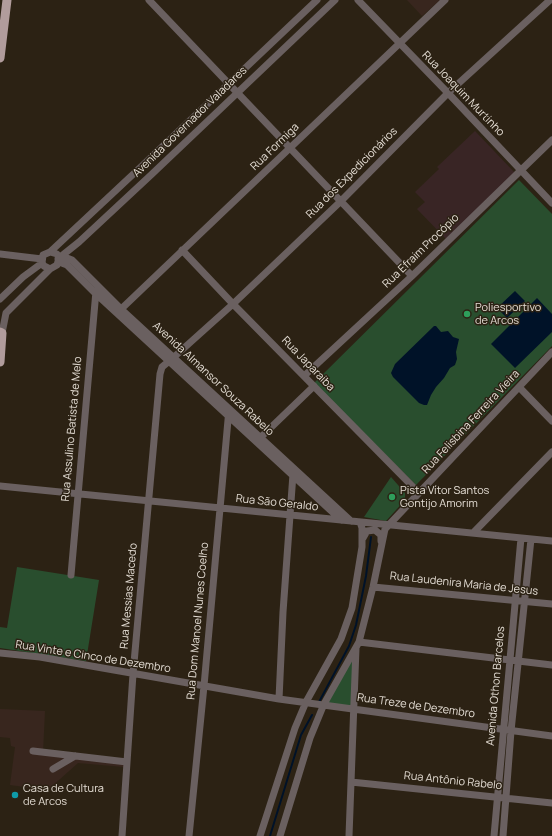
<!DOCTYPE html>
<meta charset="utf-8">
<style>
body{margin:0}
canvas{display:block;background:#2c2214}
</style>
<canvas width="552" height="836"></canvas>
<script>
const context = document.querySelector('canvas').getContext('2d');
context.lineJoin = 'round';
function fillPath(path, color) {
  context.fillStyle = color;
  context.fill(path, 'evenodd');
}
function shape(rows) {
  const path = new Path2D();
  for (const r of rows) {
    path.moveTo(r[0], r[1]);
    for (let i = 2; i < r.length; i += 2) path.lineTo(r[i], r[i + 1]);
  }
  return path;
}
function trace(path, color, width, dash) {
  context.strokeStyle = color;
  context.lineWidth = width;
  context.lineCap = dash ? 'butt' : 'round';
  context.setLineDash(dash || []);
  context.stroke(path);
}
function drawText(font, color, halo, rows, align = 'center') {
  context.font = font + ' Manrope,sans-serif';
  context.lineWidth = 3;
  context.setLineDash([]);
  context.textBaseline = 'middle';
  context.strokeStyle = halo;
  context.fillStyle = color;
  for (const [text, x, y, turn = 0] of rows) {
    context.save();
    context.translate(x, y);
    context.rotate((+turn || 0) * Math.PI / 180);
    context.textAlign = isNaN(turn) ? turn : align;
    if (halo) context.strokeText(text, 0, 0);
    context.fillText(text, 0, 0);
    context.restore();
  }
}
fillPath(shape([
 [475,131,515,173,446,239,417,209,425,202,415,192,439,169,437,167]
]), '#392525');
fillPath(shape([
 [407,0,440,0,422,16],
 [0,709,45,711,43,752,127,762,124,767,78,763,50,788,39,789,10,785,15,747,11,746,10,738,0,737]
]), '#38261e');
fillPath(shape([
 [519,180,552,214,552,346,416,485,314,383],
 [391,477,405,493,405,500,386,521,364,517],
 [17,567,99,580,86,661,0,648,0,627,7,628],
 [356,647,354,709,324,704]
]), '#294e2e');
fillPath(shape([
 [515,291,525,301,507,318,497,308],
 [537,298,552,314,552,332,515,368,491,344],
 [434,326,436,326,441,332,448,331,453,337,459,339,456,352,457,359,455,365,450,368,444,378,436,387,431,395,427,405,424,405,419,403,393,377,391,373,395,364]
]), '#001228');
trace(shape([
 [319,702,349,646,356,625,366,576,371,537],
 [270,836,301,735,312,715]
]), '#001228', 2);
trace(shape([
 [149,0,412,276],
 [358,0,448,93,552,203],
 [182,250,233,304,419,493],
 [0,254,42,259],
 [59,258,79,242,152,174,335,0],
 [58,259,67,258,72,260,121,309,351,521],
 [59,262,67,265,96,294,341,520],
 [50,269,44,266,42,263,43,255,50,252,143,165,317,0],
 [0,299,23,277,42,263],
 [117,313,445,0],
 [2,333,6,313,50,269,57,265,59,258,57,254,50,252],
 [304,376,412,276,552,140],
 [519,387,552,421],
 [260,438,314,386],
 [0,486,552,541],
 [473,533,552,452],
 [363,538,367,531,375,530,381,535,381,541],
 [71,575,96,291],
 [373,587,552,604],
 [359,642,552,665],
 [0,653,40,657,279,699,552,736],
 [279,699,283,612,293,474],
 [33,751,127,762],
 [53,769,75,756],
 [351,782,552,803],
 [122,836,133,674,160,374,162,367,174,357,233,304,341,201,448,93,550,0],
 [189,836,204,686,229,409],
 [260,836,295,728,306,702,341,639,352,608,362,547,362,528,360,522],
 [280,836,310,738,324,704,359,642,373,587,385,529,552,352],
 [349,836,356,648],
 [494,836,521,538],
 [503,836,511,731,531,539]
]), '#6a6060', 7);
trace(shape([
 [0,58,7,0],
 [0,332,2,333,0,362]
]), '#b19c9c', 9);
for (const [x, y, r, color] of [
 [467,314,4,"#2e9e5b"],
 [392,497,4,"#2e9e5b"],
 [15,795,4,"#0f9aa8"]
]) {
  const dot = new Path2D();
  dot.arc(x, y, r, 0, 2 * Math.PI);
  context.fillStyle = color;
  context.fill(dot);
  trace(dot, '#2c2214', 1.5);
}
drawText('11px', '#e4ddd4', '#2c2214', [
 ["Rua Joaquim Murtinho",463,94,46],
 ["Avenida Governador Valadares",190,122,-44],
 ["Rua Formiga",275,147,-44],
 ["Rua dos Expedicionários",352,173,-45],
 ["Rua Efraim Procópio",421,251,-44],
 ["Rua Japaraiba",308,364,46],
 ["Avenida Almansor Souza Rabelo",213,379,43],
 ["Rua Felisbina Ferreira Vieira",471,422,-47],
 ["Rua Assulino Batista de Melo",72,429,-85],
 ["Rua São Geraldo",277,503,6],
 ["Rua Laudenira Maria de Jesus",464,584,6],
 ["Rua Messias Macedo",129,596,-85],
 ["Rua Dom Manoel Nunes Coelho",198,621,-85],
 ["Rua Vinte e Cinco de Dezembro",93,657,9],
 ["Avenida Othon Barcelos",496,686,-85],
 ["Rua Treze de Dezembro",416,706,8],
 ["Rua Antônio Rabelo",453,781,6]
]);
drawText('11px', '#e4ddd4', '#2c2214', [
 ["Poliesportivo",475,308],
 ["de Arcos",475,321],
 ["Pista Vítor Santos",400,491],
 ["Gontijo Amorim",400,504],
 ["Casa de Cultura",23,789],
 ["de Arcos",23,802]
], 'left');
</script>
